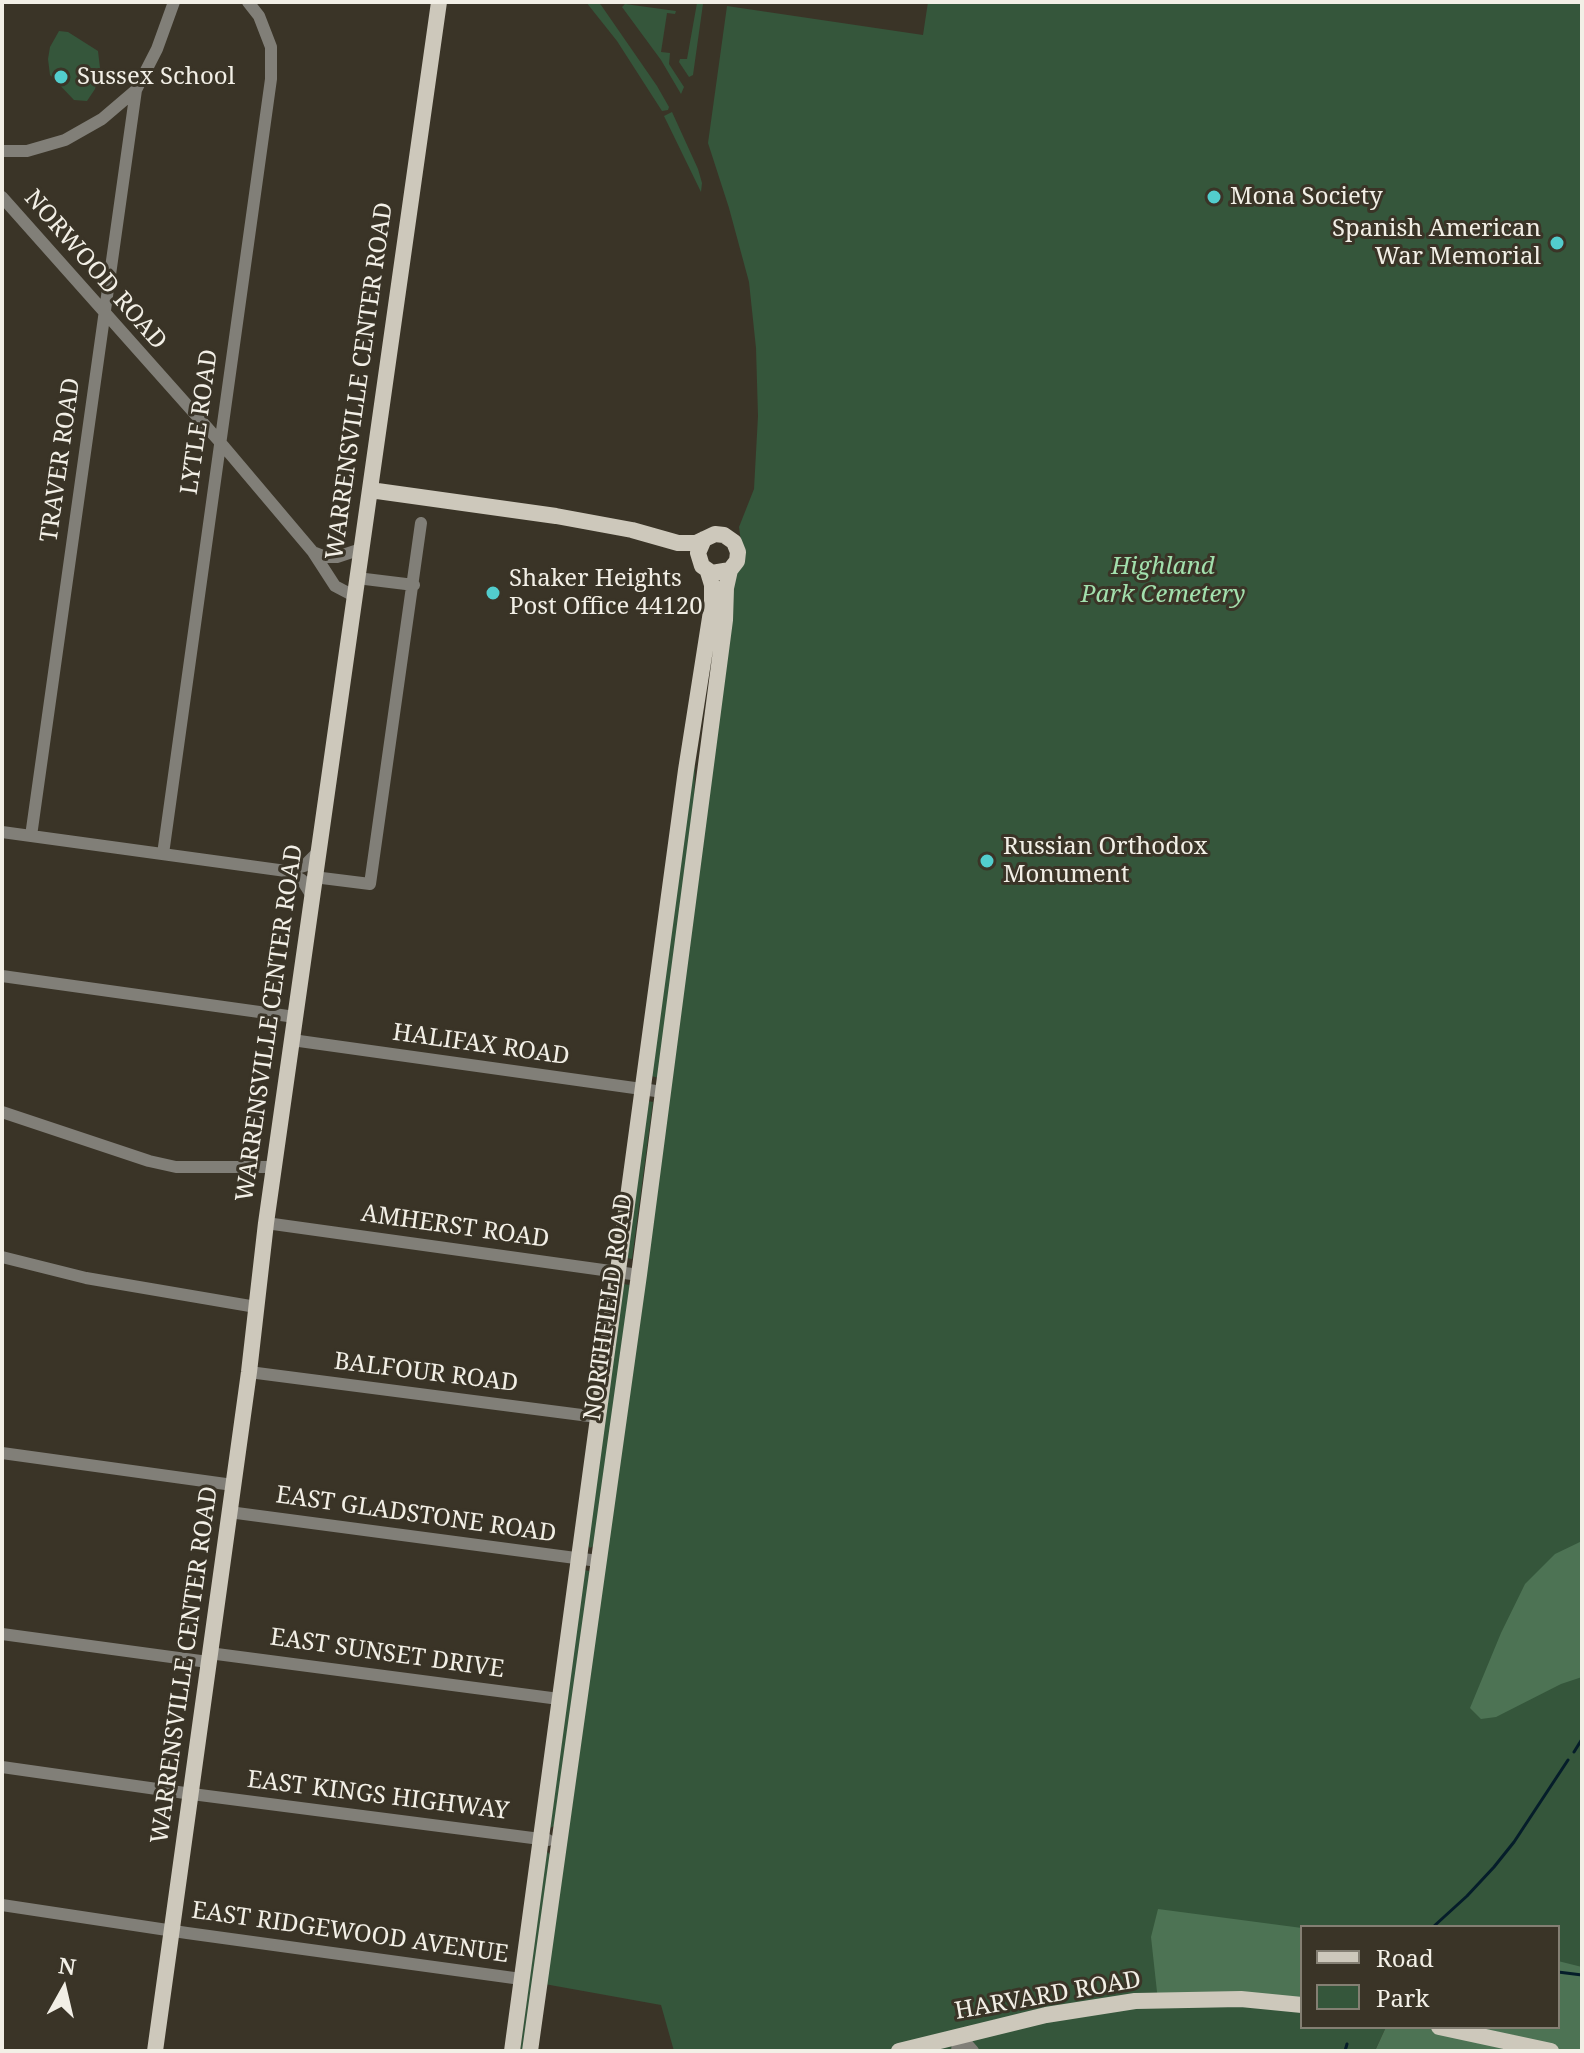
<!DOCTYPE html>
<style>
body{margin:0}
#map{position:relative;width:1584px;height:2053px;overflow:hidden;background:#3a3427;font-family:"Noto Serif",serif}
canvas{display:block}
.frame{position:absolute;inset:0;border:4px solid #f2efe6;pointer-events:none}
.legend{position:absolute;left:1300px;top:1925px;width:260px;height:104px;box-sizing:border-box;background:#3a3427;border:2px solid #847f73;margin:0;padding:10px 14px;list-style:none;font-size:24px;color:#f2efe6}
.legend li{display:flex;align-items:center;gap:16px;height:40px}
.legend b{width:40px;border:2px solid #847f73}
.north{position:absolute;left:24px;top:1949px;width:80px;height:80px;-webkit-text-stroke:6px #3a3427;paint-order:stroke;rotate:8deg;font-size:22px;font-weight:700;line-height:32px;text-align:center;color:#f2efe6}
.north::after{content:'';display:block;margin:auto;width:28px;height:36px;background:#f2efe6;clip-path:polygon(50% 0,100% 100%,50% 72%,0 100%)}
</style>
<div id="map">
<canvas width="1584" height="2053"></canvas>
<div class="frame"></div>
<ul class="legend">
<li><b style="height:10px;background:#cdc8bb"></b>Road</li>
<li><b style="height:22px;background:#35563b"></b>Park</li>
</ul>
<div class="north">N</div>
</div>
<script>
const context = document.querySelector('canvas').getContext('2d');
context.lineJoin = 'round';
function fillPath(path, color) {
  context.fillStyle = color;
  context.fill(path, 'evenodd');
}
function shape(rows) {
  const path = new Path2D();
  for (const r of rows) {
    path.moveTo(r[0], r[1]);
    for (let i = 2; i < r.length; i += 2) path.lineTo(r[i], r[i + 1]);
  }
  return path;
}
function trace(path, color, width, dash) {
  context.strokeStyle = color;
  context.lineWidth = width;
  context.lineCap = dash ? 'butt' : 'round';
  context.setLineDash(dash || []);
  context.stroke(path);
}
function drawText(font, color, halo, rows, align = 'center') {
  context.font = font + ' "Noto Serif",serif';
  context.lineWidth = 6;
  context.setLineDash([]);
  context.textBaseline = 'middle';
  context.strokeStyle = halo;
  context.fillStyle = color;
  for (const [text, x, y, turn = 0] of rows) {
    context.save();
    context.translate(x, y);
    context.rotate((+turn || 0) * Math.PI / 180);
    context.textAlign = isNaN(turn) ? turn : align;
    if (halo) context.strokeText(text, 0, 0);
    context.fillText(text, 0, 0);
    context.restore();
  }
}
fillPath(shape([
 [586,2,598,2,601,5,657,86,669,107,668,110,662,111,617,41],
 [928,2,1582,3,1582,2029,1558,2024,1558,1927,1302,1927,1302,2027,1386,2027,1375,2051,674,2051,661,2005,539,1983,556,1825,550,1828,584,1570,589,1571,590,1576,571,1813,679,1016,729,585,743,557,739,527,754,489,758,416,756,348,749,282,729,208,708,143,727,6,923,35],
 [697,3,703,4,693,75,689,77,679,62,680,59,687,59],
 [625,4,676,11,675,14,667,13,661,52,670,53,669,64,684,87,681,94,661,60,622,7],
 [59,31,68,32,98,51,100,68,95,89,87,101,74,100,50,75,48,59,50,47],
 [672,112,698,169,702,183,701,192,664,116],
 [695,766,694,818,659,1078,651,1076,692,767],
 [648,1101,653,1102,632,1259,627,1258],
 [623,1284,630,1285,595,1545,590,1548,586,1543],
 [546,1851,551,1855,525,2051,520,2051]
]), '#35563b');
fillPath(shape([
 [1582,1541,1582,1677,1561,1684,1496,1717,1481,1719,1470,1708,1501,1633,1525,1584,1555,1554],
 [1158,1909,1302,1928,1302,2005,1158,2001,1151,1937],
 [1558,1961,1582,1967,1582,2051,1375,2051,1386,2027,1558,2027]
]), '#4d7354');
trace(shape([
 [1574,1752,1582,1739],
 [1433,1927,1467,1896,1494,1867,1514,1842,1568,1760],
 [1558,1972,1582,1975],
 [1345,2051,1347,2044]
]), '#051d2a', 3);
trace(shape([
 [2,151,27,151,65,140,102,119,136,90,157,49,174,2],
 [2,197,220,442,313,552,335,586,354,596],
 [313,552,326,557,337,557,361,549],
 [357,578,414,585],
 [2,832,286,871,302,880,312,896],
 [31,836,136,90],
 [163,854,271,79,271,47,259,16,248,2],
 [286,871,304,866,317,853],
 [314,877,370,884,421,523],
 [2,976,295,1017],
 [292,1040,663,1092],
 [2,1112,149,1161,176,1167,274,1167],
 [266,1223,639,1275],
 [2,1257,86,1278,256,1307],
 [249,1372,597,1417],
 [2,1453,233,1485],
 [229,1512,598,1561],
 [2,1634,208,1662],
 [209,1653,559,1699],
 [2,1767,192,1794,548,1840],
 [2,1905,187,1933,521,1979],
 [959,2035,973,2051],
 [957,2051,959,2035]
]), '#817f78', 12);
trace(shape([
 [370,490,556,516,632,530,678,543,696,543,715,534,724,535,734,542,738,552,737,561,730,570,712,573,702,566,698,553,704,539],
 [1439,2027,1551,2051],
 [155,2051,249,1372,266,1223,439,2],
 [512,2051,686,770,712,605,712,585,708,572],
 [530,2051,639,1275,725,620,726,588,730,570],
 [899,2051,1046,2015,1135,2001,1241,1999,1302,2005]
]), '#cdc8bb', 16);
for (const [x, y, r, color] of [
 [61,77,8,"#52cdcd"],
 [1214,197,8,"#52cdcd"],
 [1557,243,8,"#52cdcd"],
 [493,593,8,"#52cdcd"],
 [987,861,8,"#52cdcd"]
]) {
  const dot = new Path2D();
  dot.arc(x, y, r, 0, 2 * Math.PI);
  context.fillStyle = color;
  context.fill(dot);
  trace(dot, '#3a3427', 3);
}
drawText('24px', '#f2efe6', '#3a3427', [
 ["Sussex School",77,77],
 ["Mona Society",1230,197],
 ["Spanish American",1541,229,"right"],
 ["War Memorial",1541,257,"right"],
 ["Shaker Heights",509,579],
 ["Post Office 44120",509,607],
 ["Russian Orthodox",1003,847],
 ["Monument",1003,875]
], 'left');
drawText('24px', '#f2efe6', '#3a3427', [
 ["NORWOOD ROAD",95,270,49],
 ["WARRENSVILLE CENTER ROAD",360,381,-82],
 ["LYTLE ROAD",200,422,-82],
 ["TRAVER ROAD",61,460,-82],
 ["WARRENSVILLE CENTER ROAD",270,1023,-82],
 ["HALIFAX ROAD",481,1045,8],
 ["AMHERST ROAD",455,1227,8],
 ["NORTHFIELD ROAD",609,1307,-82],
 ["BALFOUR ROAD",426,1373,7],
 ["EAST GLADSTONE ROAD",416,1515,8],
 ["EAST SUNSET DRIVE",387,1654,8],
 ["WARRENSVILLE CENTER ROAD",185,1665,-82],
 ["EAST KINGS HIGHWAY",378,1796,7],
 ["EAST RIDGEWOOD AVENUE",350,1933,8],
 ["HARVARD ROAD",1048,1996,-10]
]);
drawText('italic 24px', '#a2e0ad', '#3a3427', [
 ["Highland",1163,567],
 ["Park Cemetery",1163,595]
]);
</script>
